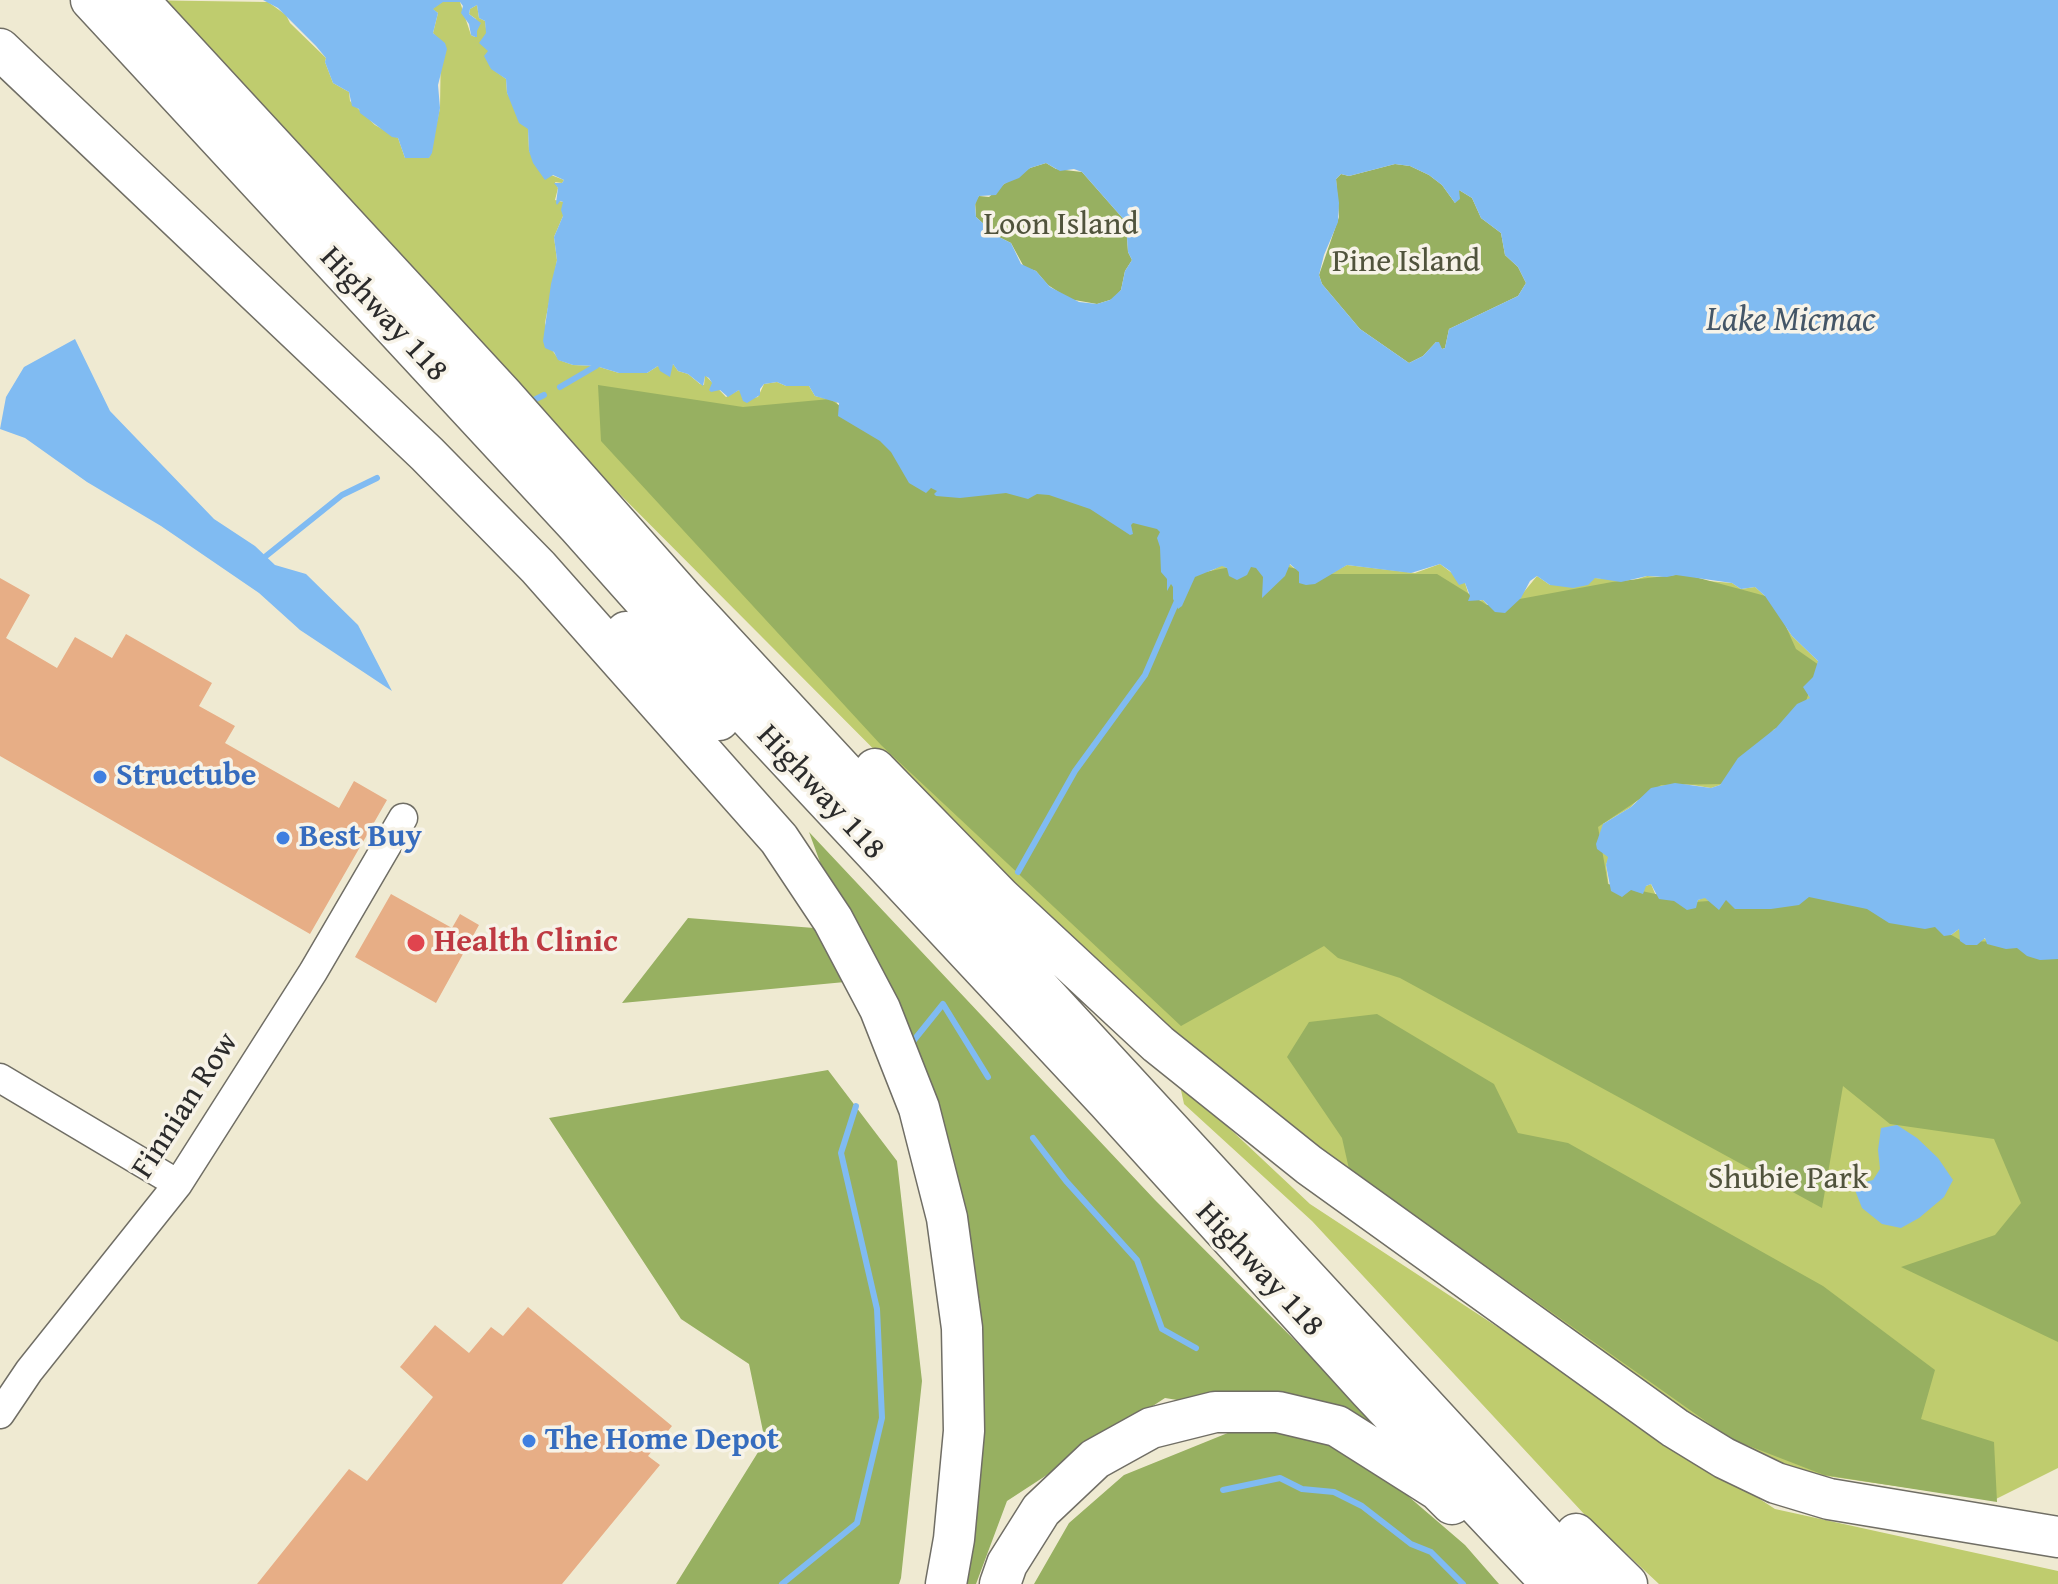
<!DOCTYPE html>
<style>
body{margin:0}
canvas{display:block;background:#efead2}
</style>
<canvas width="2058" height="1584"></canvas>
<script>
const context = document.querySelector('canvas').getContext('2d');
context.lineJoin = 'round';
function fillPath(path, color) {
  context.fillStyle = color;
  context.fill(path, 'evenodd');
}
function shape(rows) {
  const path = new Path2D();
  for (const r of rows) {
    path.moveTo(r[0], r[1]);
    for (let i = 2; i < r.length; i += 2) path.lineTo(r[i], r[i + 1]);
  }
  return path;
}
function trace(path, color, width, dash) {
  context.strokeStyle = color;
  context.lineWidth = width;
  context.lineCap = dash ? 'butt' : 'round';
  context.setLineDash(dash || []);
  context.stroke(path);
}
function drawText(font, color, halo, rows, align = 'center') {
  context.font = font + ' "Gentium Book Plus",serif';
  context.lineWidth = 7;
  context.setLineDash([]);
  context.textBaseline = 'middle';
  context.strokeStyle = halo;
  context.fillStyle = color;
  for (const [text, x, y, turn = 0] of rows) {
    context.save();
    context.translate(x, y);
    context.rotate((+turn || 0) * Math.PI / 180);
    context.textAlign = isNaN(turn) ? turn : align;
    if (halo) context.strokeText(text, 0, 0);
    context.fillText(text, 0, 0);
    context.restore();
  }
}
fillPath(shape([
 [133,0,268,2,286,15,290,23,326,58,325,62,333,83,349,92,350,101,375,125,398,138,405,158,429,158,440,108,441,42,433,33,438,13,432,9,443,1,460,2,471,35,475,37,477,36,476,19,469,14,470,9,477,5,479,18,485,21,491,68,506,79,507,93,528,128,529,151,551,175,564,180,562,183,555,182,558,188,555,200,563,202,563,216,554,237,557,260,545,323,552,350,559,360,573,365,596,366,619,373,647,373,658,366,670,369,673,364,678,371,688,374,700,384,704,385,705,375,726,397,739,390,752,398,758,397,764,384,777,382,786,386,809,386,815,396,836,401,839,407,1209,572,1222,565,1227,568,1289,564,1299,572,1324,577,1347,565,1415,573,1440,564,1465,583,1471,602,1483,600,1491,609,1514,604,1537,576,1550,585,1595,578,1631,581,1647,576,1732,583,1741,589,1755,587,1765,596,1792,636,1818,661,1819,664,1804,690,1811,698,1776,728,1720,785,1711,788,1686,784,1646,790,1631,807,1603,824,1609,857,1606,865,1609,887,1646,886,1651,884,1656,896,1696,908,1698,900,1705,897,1951,935,1959,929,1987,940,2058,959,2058,1468,1994,1500,1826,1476,1775,1480,1238,1115,285,158],
 [1179,1081,1310,1204,1775,1509,2058,1571,2058,1584,1659,1584,1585,1515,1312,1221,1184,1104]
]), '#bfcc6e');
fillPath(shape([
 [1046,163,1056,169,1082,172,1126,222,1128,252,1132,260,1125,271,1121,290,1113,299,1097,304,1069,299,1048,285,1036,271,1024,267,1011,243,997,236,976,217,975,201,979,196,989,197,1004,184,1030,168],
 [1395,164,1410,166,1429,175,1442,185,1455,203,1459,190,1472,198,1481,218,1501,233,1505,255,1518,267,1526,283,1518,296,1449,329,1445,348,1442,349,1436,342,1423,356,1409,363,1360,329,1322,284,1319,275,1339,217,1336,179,1341,174,1349,176],
 [598,385,743,407,830,399,940,476,1119,471,1200,573,1261,561,1320,574,1437,574,1487,605,1612,582,1684,574,1773,598,1796,649,1819,665,1798,723,1774,729,1725,784,1661,785,1598,827,1608,884,1694,902,1819,894,1916,915,1962,941,2058,943,2058,1342,1901,1267,1995,1235,2021,1203,1994,1139,1890,1124,1843,1086,1822,1208,1400,978,1338,958,1324,946,1181,1026,881,745,601,441],
 [809,832,1155,1200,1388,1434,1165,1398,1007,1501,976,1584,958,1584,963,1566,980,1300],
 [688,918,814,928,845,982,622,1003],
 [1377,1014,1494,1084,1518,1133,1568,1143,1823,1286,1935,1370,1921,1419,1994,1442,1997,1502,1824,1475,1731,1439,1349,1169,1342,1138,1287,1057,1309,1022],
 [828,1070,897,1161,922,1381,901,1578,899,1584,676,1584,765,1441,749,1364,681,1319,549,1118],
 [1245,1426,1322,1440,1380,1472,1465,1545,1499,1584,1034,1584,1069,1523,1124,1475]
]), '#97b061');
fillPath(shape([
 [263,0,2058,0,2058,959,2040,960,2027,956,2017,948,2006,949,1987,944,1985,938,1977,945,1966,945,1960,941,1959,929,1951,935,1944,936,1935,927,1925,929,1889,923,1867,909,1809,897,1799,905,1771,909,1735,909,1726,900,1719,910,1705,898,1698,900,1696,908,1687,910,1674,901,1659,899,1651,884,1646,886,1643,894,1631,890,1622,897,1611,891,1606,865,1608,857,1597,849,1596,844,1603,824,1631,807,1651,788,1675,783,1711,788,1720,785,1738,758,1776,728,1797,704,1810,698,1803,687,1813,677,1818,661,1792,636,1765,596,1755,587,1741,589,1732,583,1676,575,1667,577,1647,576,1621,582,1595,578,1588,585,1573,588,1550,585,1537,576,1530,581,1521,598,1505,613,1495,612,1483,600,1468,601,1470,596,1465,583,1459,585,1450,571,1440,564,1411,573,1347,565,1315,584,1306,585,1299,583,1299,572,1290,564,1285,576,1262,598,1263,577,1256,568,1251,567,1247,575,1237,580,1229,576,1227,568,1222,566,1195,577,1182,606,1178,609,1173,599,1173,587,1171,584,1167,591,1167,579,1161,572,1160,547,1157,538,1160,532,1157,529,1133,523,1131,525,1133,534,1130,535,1090,509,1049,495,1037,494,1028,499,1006,493,960,498,936,496,934,494,937,491,931,488,926,493,909,483,891,452,880,441,838,416,839,403,815,396,809,386,786,386,777,382,764,384,760,389,760,395,747,403,743,401,739,390,728,397,720,390,711,392,709,390,712,383,709,378,705,376,703,386,688,374,678,371,673,364,670,377,660,371,658,366,647,373,619,373,596,366,573,365,558,360,554,352,545,348,543,341,551,284,557,260,554,237,563,216,561,210,563,202,560,201,557,205,556,203,558,188,554,183,562,183,564,180,553,175,545,180,533,163,529,151,528,129,519,123,507,93,506,79,491,69,484,56,488,51,479,43,486,33,485,21,479,18,477,5,470,9,469,14,481,23,477,31,477,37,475,37,471,35,469,24,461,13,463,6,460,2,443,2,433,9,438,13,433,33,445,43,447,49,438,85,440,108,432,153,429,158,405,158,398,138,392,137,360,113,359,109,352,106,349,92,333,83,325,62,326,58,316,46,278,8],
 [1046,163,1060,171,1074,169,1082,172,1126,222,1128,252,1132,260,1125,271,1121,290,1110,300,1097,304,1079,302,1050,287,1036,271,1021,264,1011,243,997,236,976,217,975,205,979,196,996,195,1004,184,1019,178,1030,168],
 [1395,164,1410,166,1429,175,1442,185,1455,203,1460,199,1459,190,1472,198,1481,218,1501,233,1505,255,1518,267,1526,283,1518,296,1449,329,1445,348,1442,349,1439,342,1436,342,1423,356,1409,363,1360,329,1322,284,1319,275,1324,255,1338,222,1339,203,1336,179,1341,174,1349,176],
 [75,339,110,411,214,519,255,546,275,565,306,574,358,625,392,691,300,630,259,593,161,526,87,482,25,438,0,429,6,397,24,367],
 [1897,1125,1917,1138,1938,1158,1953,1180,1944,1197,1919,1218,1901,1228,1882,1224,1862,1208,1853,1185,1873,1180,1880,1169,1878,1150,1881,1128]
]), '#80bbf2');
trace(shape([
 [560,387,596,366],
 [530,402,544,395],
 [266,556,342,495,377,478],
 [1018,872,1075,771,1145,675,1177,601],
 [910,1045,943,1004,988,1077],
 [1033,1138,1066,1181,1137,1260,1162,1329,1196,1348],
 [1223,1490,1280,1478,1302,1489,1334,1492,1362,1506,1411,1544,1431,1552,1463,1584],
 [782,1584,857,1523,882,1418,877,1309,841,1153,856,1106]
]), '#80bbf2', 6);
fillPath(shape([
 [0,578,30,595,6,638,57,668,75,637,112,658,126,634,212,683,199,706,235,726,225,743,339,808,354,781,387,800,310,934,0,756],
 [391,894,452,928,460,914,479,925,436,1003,355,957],
 [528,1307,672,1426,648,1456,660,1465,562,1584,257,1584,349,1469,367,1481,433,1397,400,1367,435,1325,469,1353,491,1327,503,1336]
]), '#e7ae86');
const minor = shape([
 [0,1078,178,1184],
 [0,1414,29,1371,178,1184,313,972,403,818]
]);
const highway = shape([
 [91,0,578,526,741,709,1107,1101,1370,1391,1552,1584],
 [138,0,503,395,682,597,847,775,909,847,1589,1584],
 [0,49,427,454,538,567,779,839,833,920,880,1009,919,1108,947,1218,962,1328,964,1431,954,1539,946,1584],
 [626,632,719,720],
 [875,769,1001,898,1158,1044,1309,1165,1675,1428,1724,1458,1776,1483,1829,1499,2058,1537],
 [1576,1534,1627,1584],
 [1000,1584,1007,1564,1041,1510,1095,1459,1151,1428,1215,1412,1278,1412,1337,1426,1438,1490,1452,1504]
]);
trace(minor, '#706e65', 31);
trace(highway, '#706e65', 43);
trace(minor, '#fff', 28);
trace(highway, '#fff', 40);
for (const [x, y, r, color] of [
 [100,777,8,"#3f7fe0"],
 [283,838,8,"#3f7fe0"],
 [416,943,10,"#e0444e"],
 [529,1441,8,"#3f7fe0"]
]) {
  const dot = new Path2D();
  dot.arc(x, y, r, 0, 2 * Math.PI);
  context.fillStyle = color;
  context.fill(dot);
  trace(dot, '#f7f3e8', 3);
}
drawText('32px', '#50533c', '#f7f3e8', [
 ["Loon Island",1061,226],
 ["Pine Island",1406,263],
 ["Shubie Park",1788,1180]
]);
drawText('32px', '#2b2b2b', '#f7f3e8', [
 ["Highway 118",383,315,47],
 ["Highway 118",820,793,47],
 ["Finnian Row",186,1106,-57],
 ["Highway 118",1259,1270,47]
]);
drawText('bold 32px', '#366cbe', '#f7f3e8', [
 ["Structube",116,777],
 ["Best Buy",299,838],
 ["The Home Depot",545,1441]
], 'left');
drawText('bold 32px', '#be3a42', '#f7f3e8', [
 ["Health Clinic",434,943]
], 'left');
drawText('italic 34px', '#445667', '#f7f3e8', [
 ["Lake Micmac",1791,321]
]);
</script>
